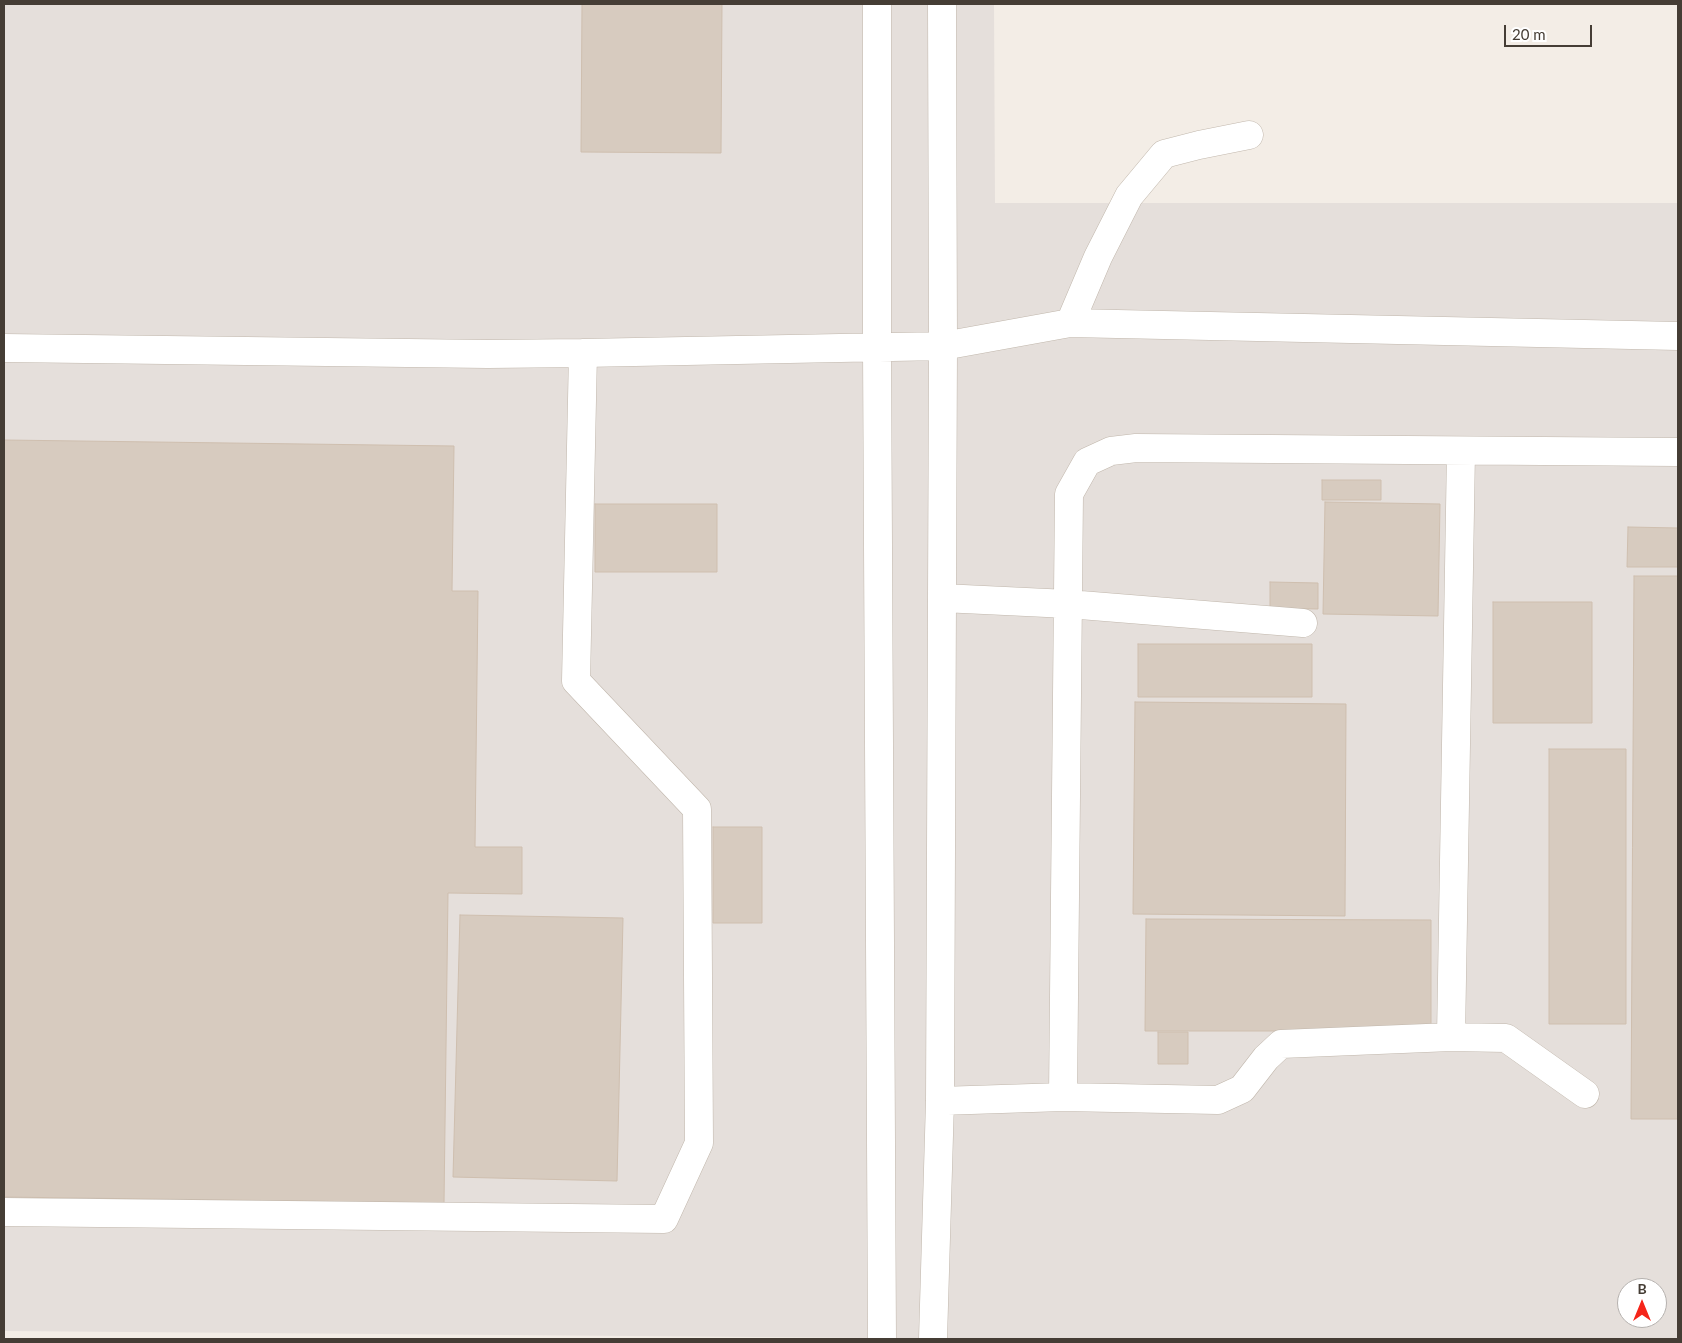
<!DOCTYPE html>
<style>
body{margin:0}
#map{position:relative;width:1682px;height:1343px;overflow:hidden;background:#f3ede6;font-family:Lato,sans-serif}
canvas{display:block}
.frame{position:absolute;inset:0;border:5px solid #453d35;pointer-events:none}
.north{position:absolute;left:1617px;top:1278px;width:50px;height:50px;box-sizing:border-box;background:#fff;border:1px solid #b5b1ae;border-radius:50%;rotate:0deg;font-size:14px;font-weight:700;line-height:20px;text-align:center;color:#453d35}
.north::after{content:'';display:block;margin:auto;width:18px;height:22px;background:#f5251a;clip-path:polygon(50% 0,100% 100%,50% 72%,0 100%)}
.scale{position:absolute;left:1504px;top:25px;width:88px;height:22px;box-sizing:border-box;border:2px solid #453d35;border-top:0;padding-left:6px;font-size:15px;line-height:18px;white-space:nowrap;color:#453d35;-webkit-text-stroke:4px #fff;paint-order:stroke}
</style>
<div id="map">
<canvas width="1682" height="1343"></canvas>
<div class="frame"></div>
<div class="north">B</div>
<div class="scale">20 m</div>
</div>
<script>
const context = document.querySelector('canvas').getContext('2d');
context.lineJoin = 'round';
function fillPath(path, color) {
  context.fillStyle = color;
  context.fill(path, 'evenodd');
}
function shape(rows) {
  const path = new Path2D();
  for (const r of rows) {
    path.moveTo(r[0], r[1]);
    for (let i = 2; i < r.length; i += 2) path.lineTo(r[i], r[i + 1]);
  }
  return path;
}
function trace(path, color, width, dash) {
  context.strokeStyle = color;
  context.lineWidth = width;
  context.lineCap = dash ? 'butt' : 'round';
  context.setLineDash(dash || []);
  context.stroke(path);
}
fillPath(shape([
 [4,4,994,4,995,203,1678,203,1678,1339,1007,1339,4,1331],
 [1627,1288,1657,1288,1657,1318,1627,1318]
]), '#e5dfdb');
const building = shape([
 [582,4,722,4,721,153,581,152,582,4],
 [4,440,454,446,452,591,478,591,475,847,522,847,522,894,448,893,444,1203,4,1197,4,440],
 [1322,480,1381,480,1381,500,1322,500,1322,480],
 [1325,502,1440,504,1438,616,1323,614,1325,502],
 [595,504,717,504,717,572,595,572,595,504],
 [1628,527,1678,528,1678,567,1627,567,1628,527],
 [1634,576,1678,576,1678,1119,1631,1119,1634,576],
 [1270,582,1318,583,1318,609,1270,608,1270,582],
 [1493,602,1592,602,1592,723,1493,723,1493,602],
 [1138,644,1312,644,1312,697,1138,697,1138,644],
 [1135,702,1346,704,1345,916,1133,914,1135,702],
 [1549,749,1626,749,1626,1024,1549,1024,1549,749],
 [713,827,762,827,762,923,713,923,713,827],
 [460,915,623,918,617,1181,453,1177,460,915],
 [1146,919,1431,920,1431,1031,1145,1031,1146,919],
 [1158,1032,1188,1032,1188,1064,1158,1064,1158,1032]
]);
fillPath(building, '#d7cbbf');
trace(building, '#cfbfaf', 1);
const minor = shape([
 [877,4,877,347,882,1339],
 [1070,323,1098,257,1129,196,1164,154,1199,145,1249,135],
 [4,348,488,354,583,353],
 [942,598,1068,604,1303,623],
 [1451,1037,1461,451],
 [1063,1097,1069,494,1087,462,1111,451,1136,448,1678,452],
 [940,1101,1063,1097,1218,1100,1242,1089,1266,1058,1281,1044,1451,1037,1506,1038,1585,1094],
 [4,1212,664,1219,699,1143,697,809,576,681,583,353,943,346,1070,323,1678,336],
 [933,1339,940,1101,943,346,942,4]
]);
trace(minor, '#c1b7ac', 29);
trace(minor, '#fff', 28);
</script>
